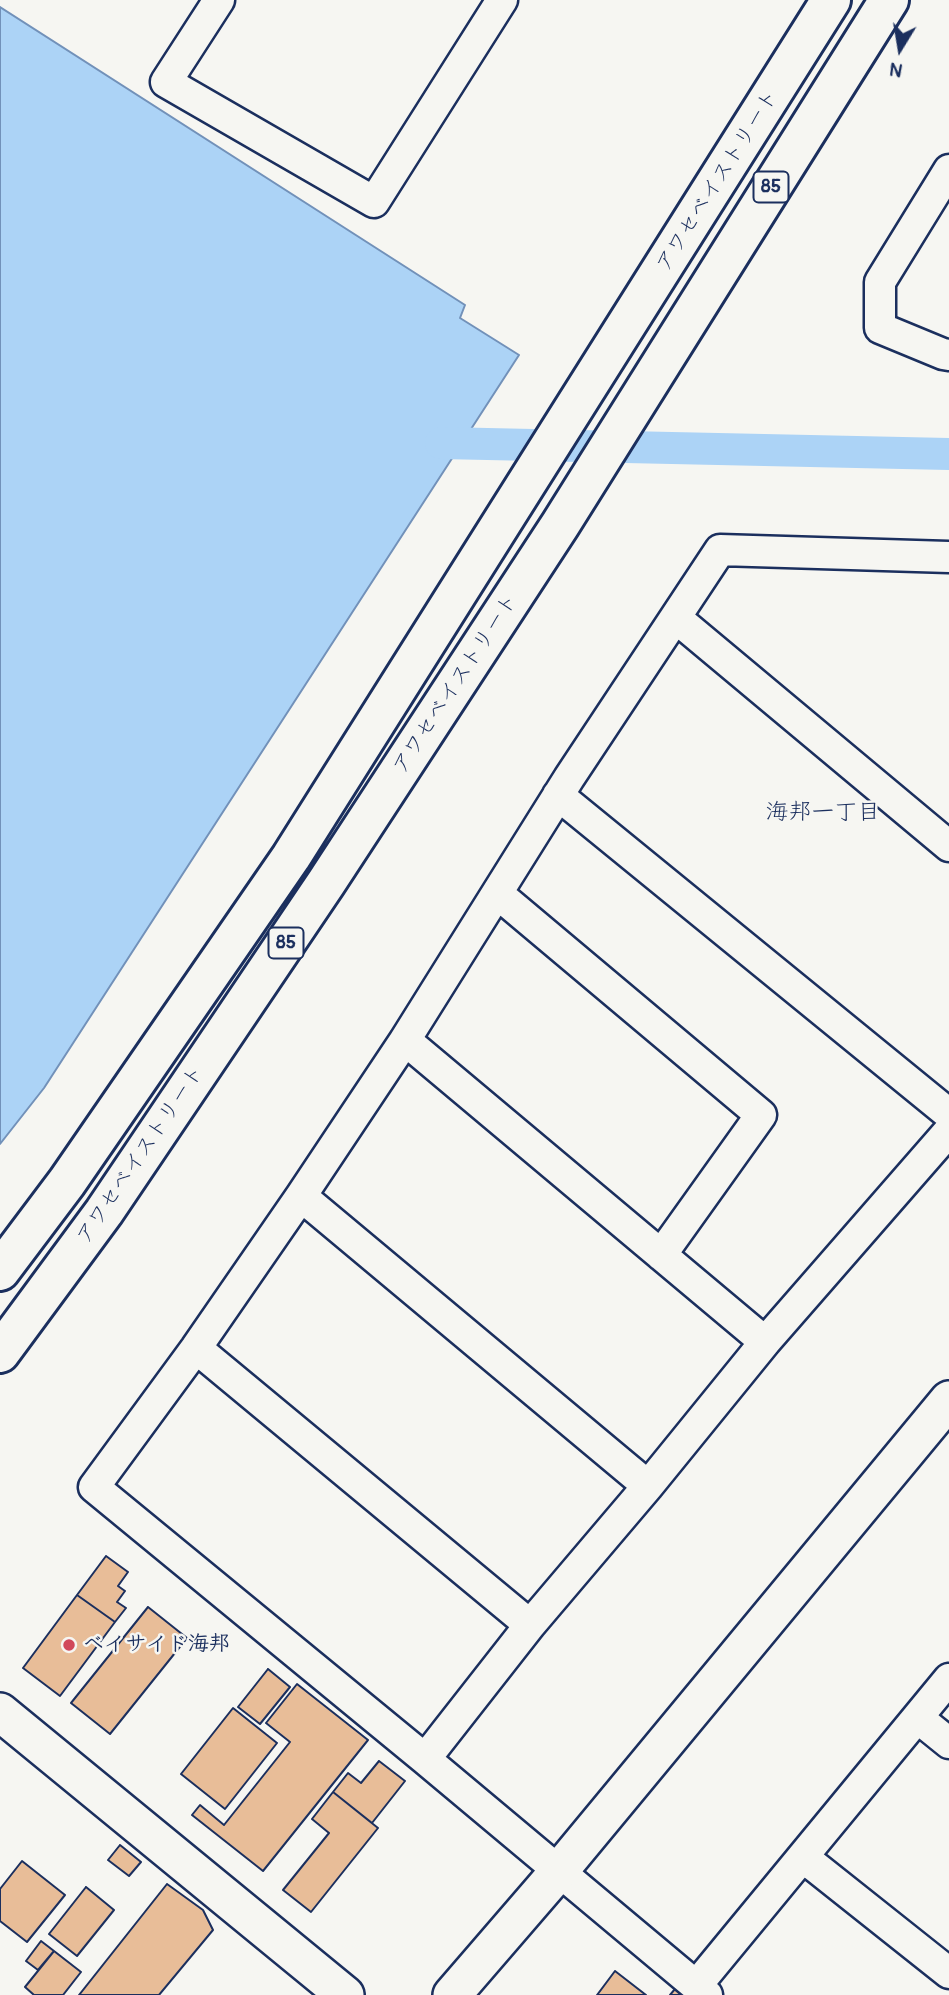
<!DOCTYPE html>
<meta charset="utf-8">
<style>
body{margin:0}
#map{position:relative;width:949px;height:1995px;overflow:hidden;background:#f6f6f2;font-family:Pangolin,sans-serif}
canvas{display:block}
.north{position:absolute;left:865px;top:14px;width:70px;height:70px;-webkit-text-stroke:5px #f6f6f2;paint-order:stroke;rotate:191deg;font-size:19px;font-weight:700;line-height:28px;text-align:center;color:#1b2f5e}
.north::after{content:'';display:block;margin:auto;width:24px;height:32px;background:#1b2f5e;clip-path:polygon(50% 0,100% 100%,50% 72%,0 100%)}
</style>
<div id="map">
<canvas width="949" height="1995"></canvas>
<div class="north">N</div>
</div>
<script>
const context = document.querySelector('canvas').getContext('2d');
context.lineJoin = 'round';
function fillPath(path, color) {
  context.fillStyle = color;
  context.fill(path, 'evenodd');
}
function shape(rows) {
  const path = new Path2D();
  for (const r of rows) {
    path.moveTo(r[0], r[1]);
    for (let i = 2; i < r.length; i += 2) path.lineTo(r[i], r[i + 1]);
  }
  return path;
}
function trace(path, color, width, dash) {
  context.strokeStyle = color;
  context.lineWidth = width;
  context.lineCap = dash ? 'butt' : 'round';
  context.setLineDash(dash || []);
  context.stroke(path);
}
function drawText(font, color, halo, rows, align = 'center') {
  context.font = font + ' Pangolin,"Klee One",sans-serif';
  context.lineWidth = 5;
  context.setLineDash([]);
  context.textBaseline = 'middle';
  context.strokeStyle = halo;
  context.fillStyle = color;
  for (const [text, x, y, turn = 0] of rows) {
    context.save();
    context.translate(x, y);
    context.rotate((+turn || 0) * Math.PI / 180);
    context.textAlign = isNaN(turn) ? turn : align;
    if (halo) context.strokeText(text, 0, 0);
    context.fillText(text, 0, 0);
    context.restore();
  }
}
const water = shape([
 [0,7,465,305,460,318,519,355,44,1088,0,1144,0,7]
]);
fillPath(water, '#acd3f6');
trace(water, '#7291b9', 2);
trace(shape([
 [441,443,949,454]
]), '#acd3f6', 32);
const building = shape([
 [106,1556,128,1572,118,1586,125,1591,117,1602,126,1608,115,1622,77,1595,106,1556],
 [77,1595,115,1622,60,1696,23,1668,77,1595],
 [148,1607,187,1638,110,1734,71,1703,148,1607],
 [268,1669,290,1687,260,1724,238,1707,268,1669],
 [297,1684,368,1740,263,1871,192,1815,200,1805,224,1825,290,1742,266,1723,297,1684],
 [233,1708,277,1743,225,1809,181,1774,233,1708],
 [379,1761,405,1781,372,1823,333,1792,348,1773,361,1783,379,1761],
 [333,1792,378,1828,311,1912,283,1890,329,1833,312,1819,333,1792],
 [120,1845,141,1862,129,1876,108,1860,120,1845],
 [22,1861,65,1895,27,1942,0,1921,0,1889,22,1861],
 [167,1884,203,1910,213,1930,159,1995,79,1995,167,1884],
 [86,1887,114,1910,77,1956,49,1934,86,1887],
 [41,1941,54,1951,38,1970,26,1961,41,1941],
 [54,1951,81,1972,63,1995,34,1995,25,1987,54,1951],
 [615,1971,646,1995,597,1995,615,1971],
 [680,1983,695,1995,670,1995,680,1983]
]);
fillPath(building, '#e8bd98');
trace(building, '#1b2f5e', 2);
const minor = shape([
 [219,0,166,82,374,202,502,0],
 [949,170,880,282,880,328,943,354,949,355],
 [676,618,949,846],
 [558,795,949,1114],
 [498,894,761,1115,661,1255],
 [405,1040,765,1342],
 [301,1196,648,1486],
 [196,1348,530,1625],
 [918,1718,949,1743],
 [425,1759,530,1625,648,1486,765,1342,949,1131],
 [803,1857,949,1973],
 [696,1986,949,1679],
 [707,1995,425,1759,94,1487,196,1348,301,1196,405,1040,569,778,720,550,949,557]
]);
const tertiary = shape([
 [0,1712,345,1995],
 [452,1995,559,1871,949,1400]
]);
const primary = shape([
 [0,1271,67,1182,291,857,831,0],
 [0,1353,104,1212,326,883,560,525,889,0]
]);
trace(minor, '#1b2f5e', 35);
trace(tertiary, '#1b2f5e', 42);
trace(primary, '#1b2f5e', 44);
trace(minor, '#f6f6f2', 30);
trace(tertiary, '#f6f6f2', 37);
trace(primary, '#f6f6f2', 38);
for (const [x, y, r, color] of [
 [69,1645,7,"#d1495b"]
]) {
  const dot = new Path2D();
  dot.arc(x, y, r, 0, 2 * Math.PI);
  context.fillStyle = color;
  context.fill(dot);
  trace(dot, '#f6f6f2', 2.5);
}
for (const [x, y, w] of [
 [771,187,35],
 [286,943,35]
]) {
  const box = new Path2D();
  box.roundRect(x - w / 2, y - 15.5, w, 31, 5);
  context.fillStyle = '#f6f6f2';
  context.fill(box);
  trace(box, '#1b2f5e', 2);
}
drawText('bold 19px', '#1b2f5e', null, [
 ["85",771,187],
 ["85",286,943]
]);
drawText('21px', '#1b2f5e', '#f6f6f2', [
 ["アワセベイストリート",718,181,-58],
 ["アワセベイストリート",456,684,-57],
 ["アワセベイストリート",141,1155,-56]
]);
drawText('bold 21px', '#1b2f5e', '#f6f6f2', [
 ["ベイサイド海邦",83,1645]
], 'left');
drawText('23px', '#1b2f5e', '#f6f6f2', [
 ["海邦一丁目",823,813]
]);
</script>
